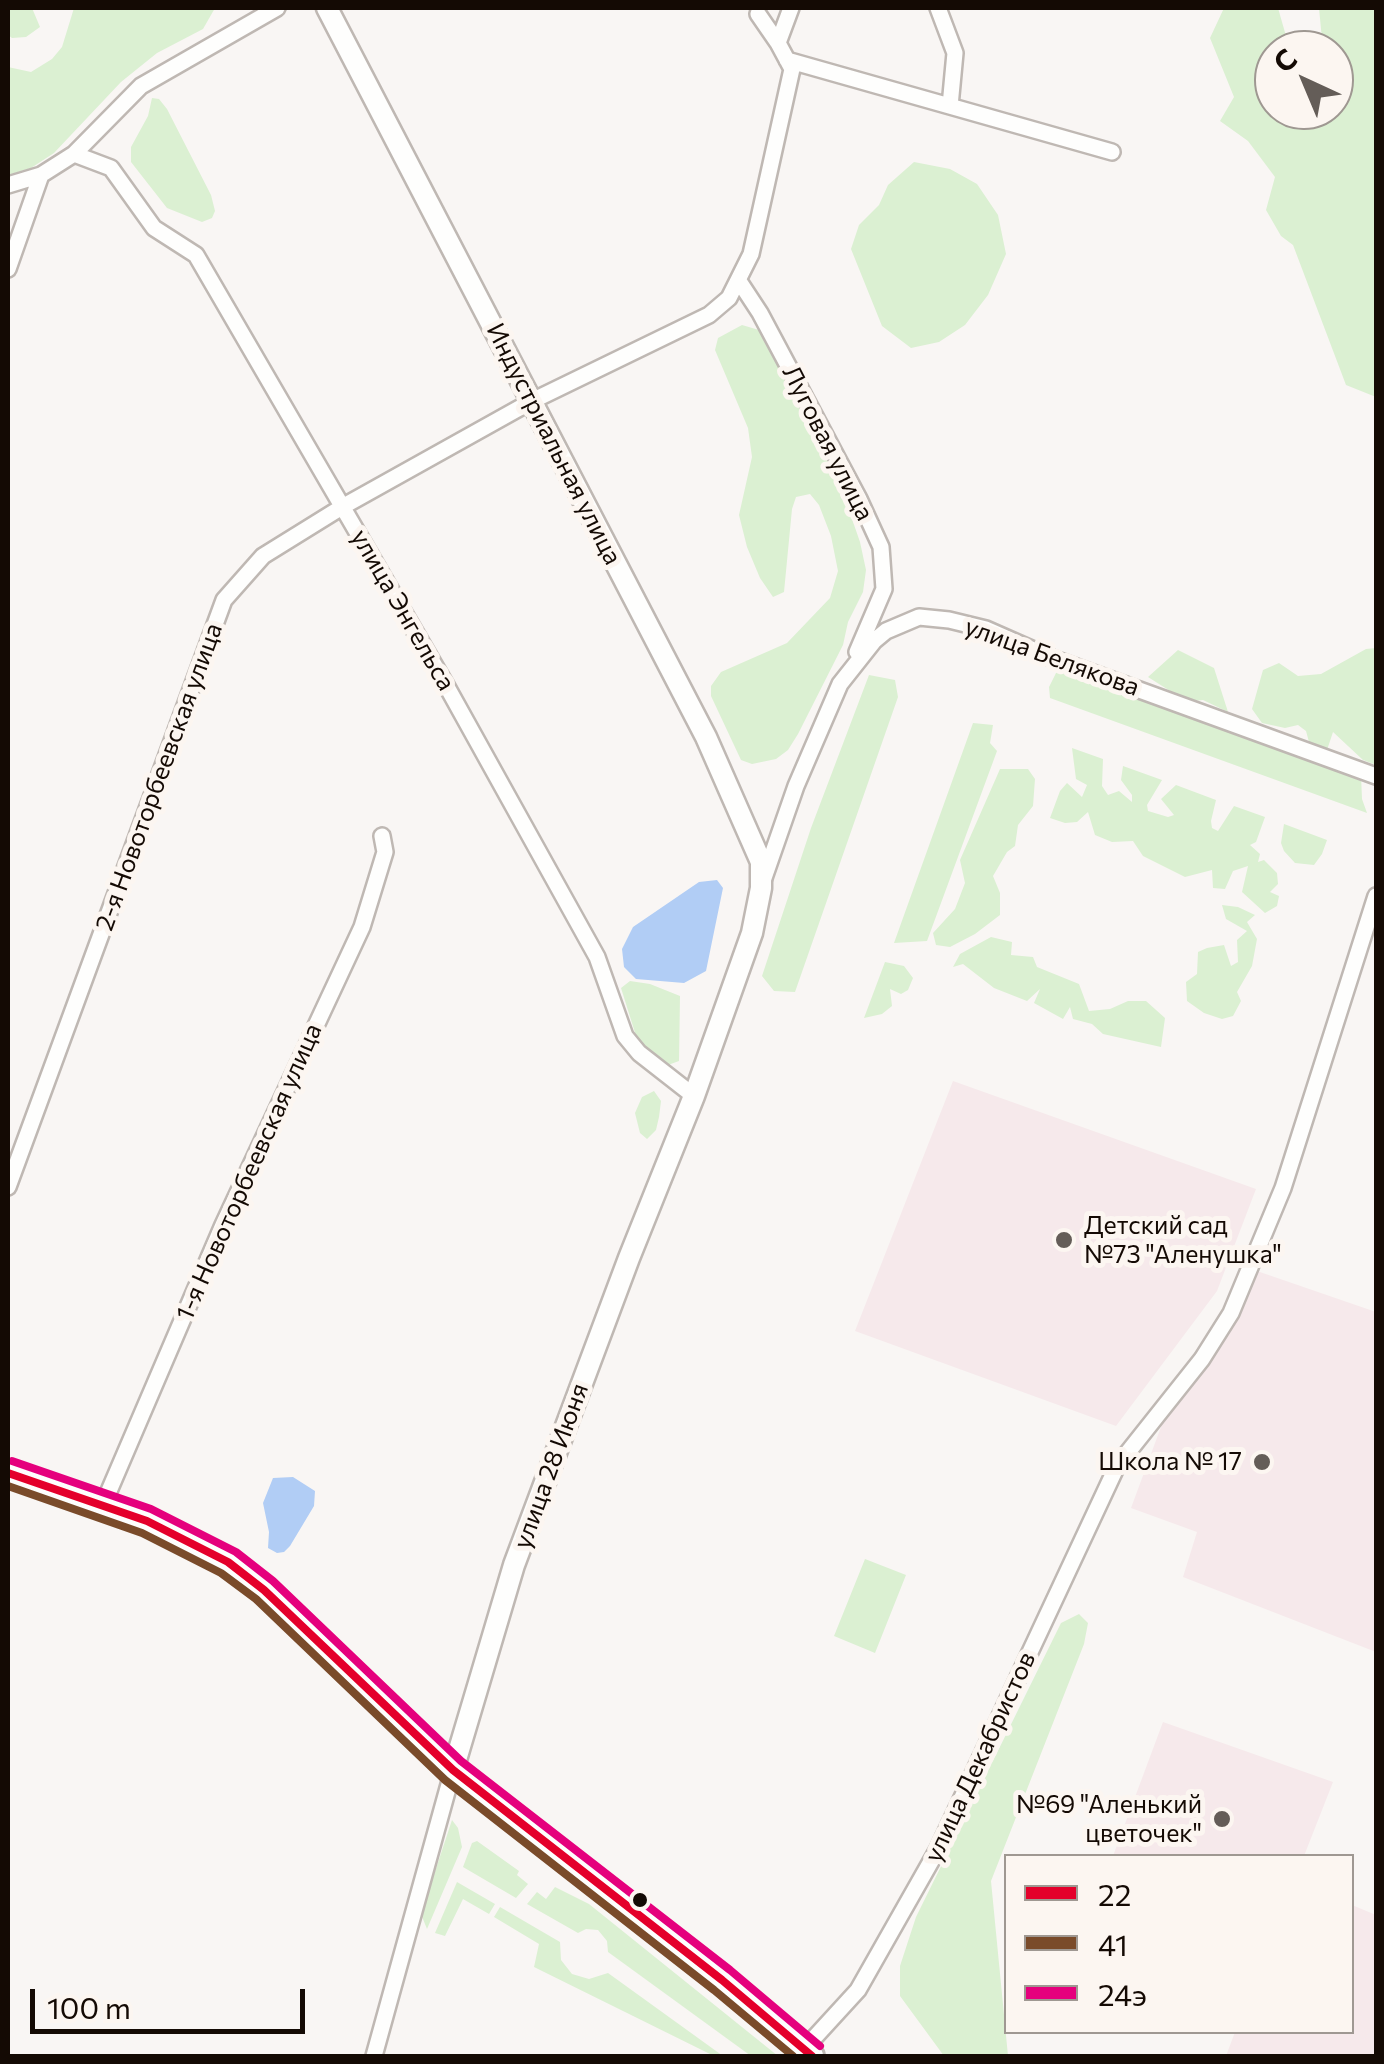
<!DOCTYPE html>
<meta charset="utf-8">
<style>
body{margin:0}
#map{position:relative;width:1384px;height:2064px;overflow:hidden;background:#f9f6f4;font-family:Commissioner,sans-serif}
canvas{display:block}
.frame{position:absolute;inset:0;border:10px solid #140a04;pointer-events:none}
.legend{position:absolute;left:1004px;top:1854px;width:350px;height:180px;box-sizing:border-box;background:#fcf6f1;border:2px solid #9f9892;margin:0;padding:12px 18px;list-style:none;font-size:30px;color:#140a04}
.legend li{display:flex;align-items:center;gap:20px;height:50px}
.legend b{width:50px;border:2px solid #9f9892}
.north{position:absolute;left:1254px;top:30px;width:100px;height:100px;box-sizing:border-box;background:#fcf6f1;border:2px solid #9f9892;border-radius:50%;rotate:316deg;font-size:28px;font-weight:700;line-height:40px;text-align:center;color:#140a04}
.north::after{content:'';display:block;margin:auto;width:35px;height:45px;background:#645d58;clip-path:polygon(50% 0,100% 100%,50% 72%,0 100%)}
.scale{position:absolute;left:30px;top:1989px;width:275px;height:45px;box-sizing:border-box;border:5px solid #140a04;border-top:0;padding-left:12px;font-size:30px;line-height:35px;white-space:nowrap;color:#140a04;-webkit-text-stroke:8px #fcf6f1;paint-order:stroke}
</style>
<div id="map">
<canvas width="1384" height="2064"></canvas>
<div class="frame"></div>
<ul class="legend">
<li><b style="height:12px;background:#e4002b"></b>22</li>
<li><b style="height:12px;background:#7a4b2a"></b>41</li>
<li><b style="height:12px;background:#e5007d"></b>24э</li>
</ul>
<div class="north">С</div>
<div class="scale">100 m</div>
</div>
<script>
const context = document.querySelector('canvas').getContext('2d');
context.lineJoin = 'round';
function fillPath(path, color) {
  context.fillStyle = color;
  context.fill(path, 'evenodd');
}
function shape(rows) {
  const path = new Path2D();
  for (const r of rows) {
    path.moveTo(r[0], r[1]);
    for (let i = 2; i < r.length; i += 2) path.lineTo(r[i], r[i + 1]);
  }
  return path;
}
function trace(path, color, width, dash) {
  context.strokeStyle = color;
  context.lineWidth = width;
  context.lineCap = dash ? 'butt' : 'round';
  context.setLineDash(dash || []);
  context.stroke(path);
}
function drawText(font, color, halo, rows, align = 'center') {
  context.font = font + ' Commissioner,sans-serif';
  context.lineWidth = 10;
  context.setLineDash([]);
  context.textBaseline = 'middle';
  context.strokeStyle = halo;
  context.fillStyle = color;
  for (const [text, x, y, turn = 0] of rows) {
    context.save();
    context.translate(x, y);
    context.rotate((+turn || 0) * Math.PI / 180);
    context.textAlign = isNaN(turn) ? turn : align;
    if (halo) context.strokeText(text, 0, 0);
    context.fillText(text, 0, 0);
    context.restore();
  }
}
fillPath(shape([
 [953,1081,1256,1189,1217,1291,1116,1426,855,1331],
 [1257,1271,1376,1312,1376,1652,1183,1577,1197,1532,1131,1508,1165,1416,1230,1333],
 [1163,1722,1333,1782,1304,1856,1113,1856],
 [1352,1905,1376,1915,1376,2056,1226,2056,1235,2032,1352,2032]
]), '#f6e9eb');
fillPath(shape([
 [8,8,32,8,40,27,26,37,12,38,8,35],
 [74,8,215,8,203,29,157,53,121,82,54,153,31,168,8,175,8,67,31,72,52,59,62,47],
 [1224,8,1278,8,1290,50,1274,50,1274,110,1295,110,1296,117,1317,122,1322,110,1334,110,1334,50,1323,50,1319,8,1376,8,1376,397,1346,385,1293,245,1281,236,1266,210,1275,177,1248,141,1220,121,1234,97,1210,38],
 [152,98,159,99,167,109,211,195,215,211,212,218,202,222,167,208,131,162,131,147,148,116],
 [914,162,950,169,977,184,998,215,1006,254,988,295,965,325,939,342,911,348,882,326,851,249,859,225,879,205,888,185],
 [742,325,759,330,836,473,860,542,866,570,863,592,848,622,843,645,798,734,788,750,776,759,752,764,741,760,711,696,711,686,721,672,787,643,830,598,838,571,831,536,819,505,810,494,796,497,792,509,784,592,773,597,760,578,747,547,739,515,752,457,748,428,715,350,718,338],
 [1376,648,1376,765,1363,760,1333,732,1327,750,1309,742,1306,731,1298,725,1285,728,1262,723,1252,709,1263,670,1279,663,1298,676,1321,674,1366,649],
 [1178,650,1214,668,1228,712,1203,700,1193,701,1178,696,1148,677],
 [1065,668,1361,775,1362,799,1367,813,1050,698,1049,687,1056,673],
 [869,675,895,680,898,697,795,992,774,991,762,976,811,828],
 [973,723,993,725,990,743,997,751,927,941,894,943],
 [1072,748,1103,759,1102,786,1108,795,1119,791,1132,802,1132,795,1121,780,1123,766,1162,780,1147,805,1148,811,1168,817,1174,815,1161,799,1176,785,1216,800,1211,821,1212,828,1218,831,1234,806,1265,817,1256,842,1250,845,1260,854,1258,862,1264,860,1277,873,1278,884,1270,892,1279,896,1277,906,1265,913,1242,892,1248,866,1233,871,1225,889,1213,888,1212,870,1185,877,1143,856,1133,841,1112,842,1095,835,1088,812,1077,822,1065,823,1050,818,1060,791,1067,783,1082,797,1087,785,1076,779],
 [1000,769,1028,769,1035,779,1033,806,1018,825,1015,846,1007,852,993,876,1000,893,1000,915,975,934,950,947,936,945,933,933,955,909,965,883,960,860],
 [1284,824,1327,840,1322,854,1314,865,1295,863,1284,851,1281,843],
 [1222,905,1238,907,1255,915,1247,922,1257,939,1252,966,1237,992,1241,1001,1233,1016,1222,1019,1204,1013,1187,1001,1186,982,1197,974,1198,952,1207,948,1224,945,1231,966,1238,962,1237,940,1247,931,1226,919],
 [991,937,1012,942,1011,955,1033,957,1037,967,1079,984,1089,1011,1110,1009,1128,1001,1146,1001,1165,1018,1161,1047,1103,1034,1092,1024,1073,1019,1070,1007,1063,1019,1034,1003,1040,989,1027,1001,994,988,963,964,953,967,960,954],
 [885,962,904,966,913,978,908,990,901,994,890,989,892,1006,882,1014,864,1018],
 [630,981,650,984,680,996,679,1061,668,1065,653,1059,637,1039,621,988],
 [654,1091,661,1101,659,1117,656,1130,647,1139,640,1133,635,1113,642,1097],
 [865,1559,906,1575,875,1653,834,1636],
 [1079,1614,1088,1623,1084,1644,991,1881,1008,2056,944,2056,900,1996,900,1966,916,1917,1061,1623],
 [452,1820,458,1828,462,1847,427,1929,421,1914],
 [477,1841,519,1871,517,1875,528,1884,516,1898,463,1867,472,1843],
 [457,1882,495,1904,489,1914,463,1899,445,1936,435,1933],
 [555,1887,589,1904,778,2056,751,2056,608,1952,607,1941,598,1930,586,1929,578,1933,527,1904,537,1892,546,1899],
 [500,1907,560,1942,561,1960,572,1974,589,1979,608,1973,723,2056,714,2056,534,1967,539,1944,494,1917]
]), '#dbf0d2');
fillPath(shape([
 [717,880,723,888,706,971,684,983,636,979,624,967,622,949,633,927,699,882],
 [293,1477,315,1491,314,1506,290,1546,284,1552,277,1553,268,1548,269,1532,263,1503,273,1478]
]), '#b1cdf5');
const street = shape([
 [938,8,955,53,950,106],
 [778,43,791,8],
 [787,60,1112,152],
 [74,154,111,168,154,228,196,255,446,685,597,957,625,1036,639,1053,694,1096],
 [8,185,41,175,74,154,141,86,277,8],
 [8,269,41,175],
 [739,281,760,313,859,499,881,547,884,589,857,652],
 [764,878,796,786,840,684,874,641,886,631,919,617,949,620,986,629,1054,659,1376,776],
 [8,1187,224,600,263,556,342,507,532,401,709,315,729,298,751,254,792,69,778,43,758,14],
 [103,1505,223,1225,362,927,385,852,382,836],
 [804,2049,858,1990,938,1849,1117,1466,1202,1359,1231,1313,1283,1188,1376,896],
 [374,2056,453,1770]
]);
const secondary = shape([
 [327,8,706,737,761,862,761,888,752,933,694,1096,629,1258,514,1565,453,1770]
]);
const primary = shape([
 [8,1473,147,1521,228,1562,264,1590,453,1770,722,1980,812,2056]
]);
trace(street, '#bfb8b3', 20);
trace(secondary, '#bfb8b3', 25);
trace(primary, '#bfb8b3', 28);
trace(street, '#fefefd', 15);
trace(secondary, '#fefefd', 20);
trace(primary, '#fefefd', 22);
trace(shape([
 [8,1473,147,1521,228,1562,264,1590,453,1770,722,1980,812,2056]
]), '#e4002b', 8);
trace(shape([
 [8,1486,142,1533,221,1573,256,1599,445,1780,714,1990,793,2056]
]), '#7a4b2a', 8);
trace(shape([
 [12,1461,151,1509,236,1552,273,1581,461,1761,730,1970,820,2046]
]), '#e5007d', 8);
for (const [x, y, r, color] of [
 [1064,1240,10,"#645d58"],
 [1262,1462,10,"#645d58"],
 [1222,1819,10,"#645d58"],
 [640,1900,9,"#140a04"]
]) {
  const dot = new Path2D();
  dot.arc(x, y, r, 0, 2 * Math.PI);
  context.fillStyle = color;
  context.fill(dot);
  trace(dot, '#fcf6f1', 4);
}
drawText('25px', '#140a04', '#fcf6f1', [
 ["Луговая улица",828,443,63],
 ["Индустриальная улица",554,444,63],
 ["улица Энгельса",403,610,60],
 ["улица Белякова",1052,657,20],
 ["2-я Новоторбеевская улица",159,777,-70],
 ["1-я Новоторбеевская улица",249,1172,-66],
 ["улица 28 Июня",551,1466,-70],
 ["улица Декабристов",980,1757,-65]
]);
drawText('25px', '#140a04', '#fcf6f1', [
 ["Детский сад",1084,1226,"left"],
 ["№73 \"Аленушка\"",1084,1255,"left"],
 ["Школа № 17",1242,1462],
 ["№69 \"Аленький",1202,1805],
 ["цветочек\"",1202,1834]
], 'right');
</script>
